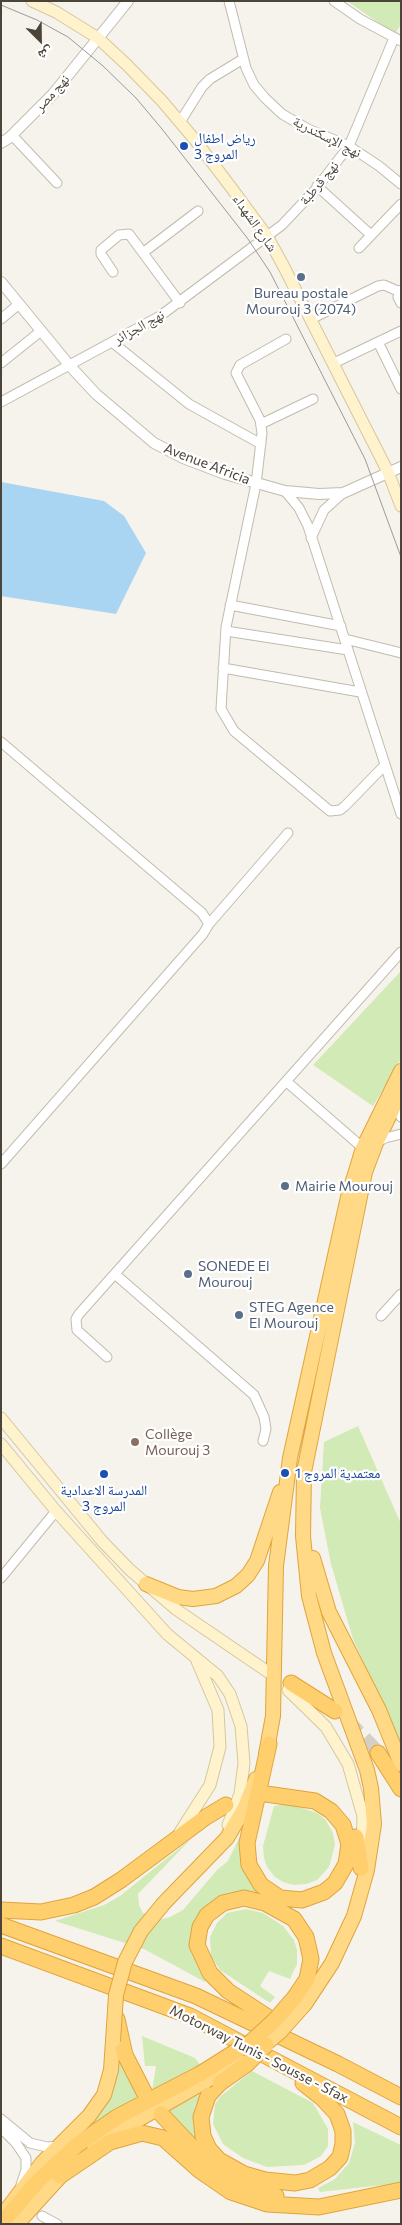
<!DOCTYPE html>
<meta charset="utf-8">
<style>
body{margin:0}
#map{position:relative;width:402px;height:2225px;overflow:hidden;background:#f6f3ec;font-family:Commissioner,"Noto Naskh Arabic",sans-serif}
canvas{display:block}
.frame{position:absolute;inset:0;border:2px solid #4b4439;pointer-events:none}
.north{position:absolute;left:15px;top:15px;width:50px;height:50px;-webkit-text-stroke:4px #fff;paint-order:stroke;rotate:157deg;font-size:14px;font-weight:700;line-height:20px;text-align:center;color:#4b4439}
.north::after{content:'';display:block;margin:auto;width:18px;height:22px;background:#4b4439;clip-path:polygon(50% 0,100% 100%,50% 72%,0 100%)}
</style>
<div id="map">
<canvas width="402" height="2225"></canvas>
<div class="frame"></div>
<div class="north">ش</div>
</div>
<script>
const context = document.querySelector('canvas').getContext('2d');
context.lineJoin = 'round';
function fillPath(path, color) {
  context.fillStyle = color;
  context.fill(path, 'evenodd');
}
function shape(rows) {
  const path = new Path2D();
  for (const r of rows) {
    path.moveTo(r[0], r[1]);
    for (let i = 2; i < r.length; i += 2) path.lineTo(r[i], r[i + 1]);
  }
  return path;
}
function trace(path, color, width, dash) {
  context.strokeStyle = color;
  context.lineWidth = width;
  context.lineCap = dash ? 'butt' : 'round';
  context.setLineDash(dash || []);
  context.stroke(path);
}
function drawText(font, color, halo, rows, align = 'center') {
  context.font = font + ' Commissioner,"Noto Naskh Arabic",sans-serif';
  context.lineWidth = 4.5;
  context.setLineDash([]);
  context.textBaseline = 'middle';
  context.strokeStyle = halo;
  context.fillStyle = color;
  for (const [text, x, y, turn = 0] of rows) {
    context.save();
    context.translate(x, y);
    context.rotate((+turn || 0) * Math.PI / 180);
    context.textAlign = isNaN(turn) ? turn : align;
    if (halo) context.strokeText(text, 0, 0);
    context.fillText(text, 0, 0);
    context.restore();
  }
}
fillPath(shape([
 [347,1,401,1,401,24,395,34],
 [401,971,401,1059,373,1106,313,1065],
 [358,1426,401,1524,401,1744,353,1639,331,1564,320,1508,324,1442],
 [290,1804,317,1813,325,1819,333,1833,335,1845,329,1867,317,1880,306,1884,294,1885,283,1882,275,1877,267,1867,264,1858,263,1846,274,1806],
 [241,1834,244,1835,263,1895,248,1891,233,1892,218,1897,205,1907,192,1946,198,1967,208,1980,205,1982,144,1949,55,1921,104,1905,120,1896,191,1839,138,1894,139,1905,143,1913,159,1920,170,1917,183,1910,217,1870,228,1861],
 [246,1909,263,1913,283,1926,294,1940,297,1950,297,1964,290,1979,269,1971,260,1986,275,1997,270,2003,220,1970,211,1956,210,1937,217,1923,227,1913],
 [142,2036,195,2058,201,2066,152,2091,156,2066,145,2066],
 [118,2054,141,2098,89,2128,86,2125,99,2114,112,2093,117,2076],
 [252,2071,313,2103,328,2129,328,2146,321,2156,304,2165,267,2167,243,2158,223,2144,213,2124,215,2104,221,2096],
 [202,2093,195,2106,193,2118,194,2131,199,2145,168,2111],
 [353,2122,401,2145,401,2183,320,2192,318,2188,335,2179,349,2163,355,2143]
]), '#d2eab5');
fillPath(shape([
 [1,482,104,501,124,516,146,553,116,614,1,596]
]), '#a9d4f2');
trace(shape([
 [348,1722,378,1753]
]), '#d4d0c8', 15, [15, 8]);
const minor = shape([
 [229,1,246,68,254,85,265,98,282,114,308,129,349,146,379,166,401,184],
 [334,1,360,19,401,41],
 [180,122,202,87,210,79,243,59],
 [12,135,57,183],
 [317,186,371,235],
 [359,248,401,204],
 [144,252,198,211],
 [113,272,101,254,101,250,119,235,129,234,180,303],
 [401,290,398,297,401,303],
 [1,319,19,304],
 [311,319,378,286,384,285,400,292],
 [286,339,240,365,236,373,260,420,262,433,256,484,226,627,221,709,234,731,330,811,340,810,345,806,384,766],
 [112,342,189,404,261,444],
 [378,342,401,389],
 [1,363,41,331],
 [334,363,401,331],
 [1,402,160,316,282,225,315,190,349,146,394,38],
 [261,424,313,399],
 [285,491,299,508,308,526,401,814],
 [311,538,324,510,343,493],
 [230,605,341,626],
 [226,631,348,650],
 [345,639,401,653],
 [223,668,360,692],
 [1,742,202,913,209,924,203,934,1,1164],
 [209,924,288,833],
 [287,1082,363,1148],
 [396,1102,401,1117],
 [376,1143,385,1138,401,1134],
 [116,1275,254,1395,264,1417,266,1429,263,1441],
 [381,1316,401,1294],
 [107,1357,77,1330,76,1319,79,1314,401,952],
 [1,1578,56,1511],
 [1,2119,30,2143,47,2147,59,2146],
 [1,2128,16,2143,26,2158,26,2170,21,2185],
 [42,2216,57,2224]
]);
const tertiary = shape([
 [1,143,9,138,53,94,128,1],
 [1,282,70,366,96,394,154,443,183,458,225,474,285,491,319,494,343,493,401,467]
]);
const secondary = shape([
 [32,1,56,12,98,38,127,65,162,101,195,140,233,190,267,236,284,267,388,472,401,506],
 [1,1418,102,1541,130,1570,177,1610,268,1672],
 [1,1444,56,1511,167,1634,218,1676,230,1694,241,1726,244,1763,240,1794,228,1825],
 [288,1690,326,1727,348,1764,363,1816,362,1855],
 [180,1832,210,1785,220,1747,218,1710,197,1661]
]);
const trunk = shape([
 [313,1558,329,1612,379,1710,401,1764],
 [146,1584,178,1597,193,1599,216,1596,236,1586,248,1575,257,1561,280,1492],
 [266,1754,273,1716,276,1566,290,1458,348,1197,363,1148,401,1071],
 [164,1903,227,1838,245,1807,256,1779],
 [305,2004,332,1963,354,1916,367,1870,374,1824,371,1788,367,1770,324,1653,309,1596,303,1536,304,1472,365,1172,376,1143,401,1092],
 [94,2145,206,2081],
 [8,2208,42,2163,89,2116,104,2095,111,2070,113,2041],
 [17,2224,67,2169]
]);
const motorway = shape([
 [291,1683,335,1711],
 [378,1753,401,1789],
 [266,1794,315,1801,331,1811,343,1825,349,1844,346,1864,335,1883,324,1892,302,1900,280,1898,261,1885,249,1865,247,1843,269,1744],
 [356,1837,361,1868],
 [1,1910,41,1912,74,1905,94,1897,121,1880,206,1817,226,1805],
 [1,1925,196,1996,338,2064,401,2097],
 [1,1946,190,2016,401,2127],
 [117,2019,125,2055,144,2092],
 [283,2027,228,1991,210,1973,197,1945,200,1927,207,1915,223,1903,244,1898,265,1903,294,1919,306,1937,311,1959,307,1979,295,1997],
 [220,2083,208,2096,201,2117,203,2136,209,2149,219,2160,244,2174,265,2180,295,2183,310,2180,330,2168,340,2157,343,2144,343,2131,337,2114,322,2098,303,2083],
 [161,2114,195,2150,224,2175,254,2190,276,2196],
 [60,2176,110,2142,142,2133,163,2138,199,2170,231,2192,267,2204,319,2207,401,2190],
 [1,2224,38,2181,77,2145,117,2117,200,2074]
]);
trace(minor, '#c2bbae', 11);
trace(tertiary, '#c2bbae', 12);
trace(secondary, '#d6c79b', 13);
trace(trunk, '#e0a43c', 16);
trace(motorway, '#e0a43c', 17);
trace(minor, '#fff', 9);
trace(tertiary, '#fff', 10);
trace(secondary, '#fff3cd', 11);
trace(trunk, '#ffd985', 14);
trace(motorway, '#ffcf6e', 15);
trace(shape([
 [1,5,37,20,68,37,103,66,136,98,162,129,248,239,270,272,365,459,401,557]
]), '#9a9a9a', 1);
const trunkBridge = shape([
 [113,2041,116,1995,125,1962,141,1931,164,1903],
 [258,2050,280,2032,305,2004],
 [206,2081,240,2062]
]);
const motorwayBridge = shape([
 [200,2074,251,2042,275,2020,295,1997],
 [220,2083,247,2064,266,2045]
]);
trace(trunkBridge, '#e0a43c', 16, []);
trace(motorwayBridge, '#e0a43c', 17, []);
trace(trunkBridge, '#ffd985', 14);
trace(motorwayBridge, '#ffcf6e', 15);
for (const [x, y, r, color] of [
 [184,146,5,"#1a4fb4"],
 [301,277,5,"#5c6f8a"],
 [285,1186,5,"#5c6f8a"],
 [188,1274,5,"#5c6f8a"],
 [239,1315,5,"#5c6f8a"],
 [135,1442,5,"#8d6e63"],
 [285,1473,5,"#1a4fb4"],
 [104,1474,5,"#1a4fb4"]
]) {
  const dot = new Path2D();
  dot.arc(x, y, r, 0, 2 * Math.PI);
  context.fillStyle = color;
  context.fill(dot);
  trace(dot, '#fff', 2);
}
drawText('14px', '#4b4439', '#fff', [
 ["نهج مصر",52,93,-48],
 ["نهج الإسكندرية",327,137,27],
 ["نهج قرطبة",319,183,-50],
 ["شارع الشهداء",255,223,55],
 ["نهج الجزائر",139,327,-29],
 ["Avenue Africia",207,464,21],
 ["Motorway Tunis - Sousse - Sfax",259,2054,27]
]);
drawText('14px', '#164399', '#fff', [
 ["رياض اطفال",194,138],
 ["المروج 3",194,154],
 ["معتمدية المروج 1",295,1473],
 ["المدرسة الاعدادية",104,1490,"center"],
 ["المروج 3",104,1506,"center"]
], 'left');
drawText('14px', '#4e5e75', '#fff', [
 ["Bureau postale",301,293,"center"],
 ["Mourouj 3 (2074)",301,309,"center"],
 ["Mairie Mourouj",295,1186],
 ["SONEDE El",198,1266],
 ["Mourouj",198,1282],
 ["STEG Agence",249,1307],
 ["El Mourouj",249,1323]
], 'left');
drawText('14px', '#785e54', '#fff', [
 ["Collège",145,1434],
 ["Mourouj 3",145,1450]
], 'left');
</script>
